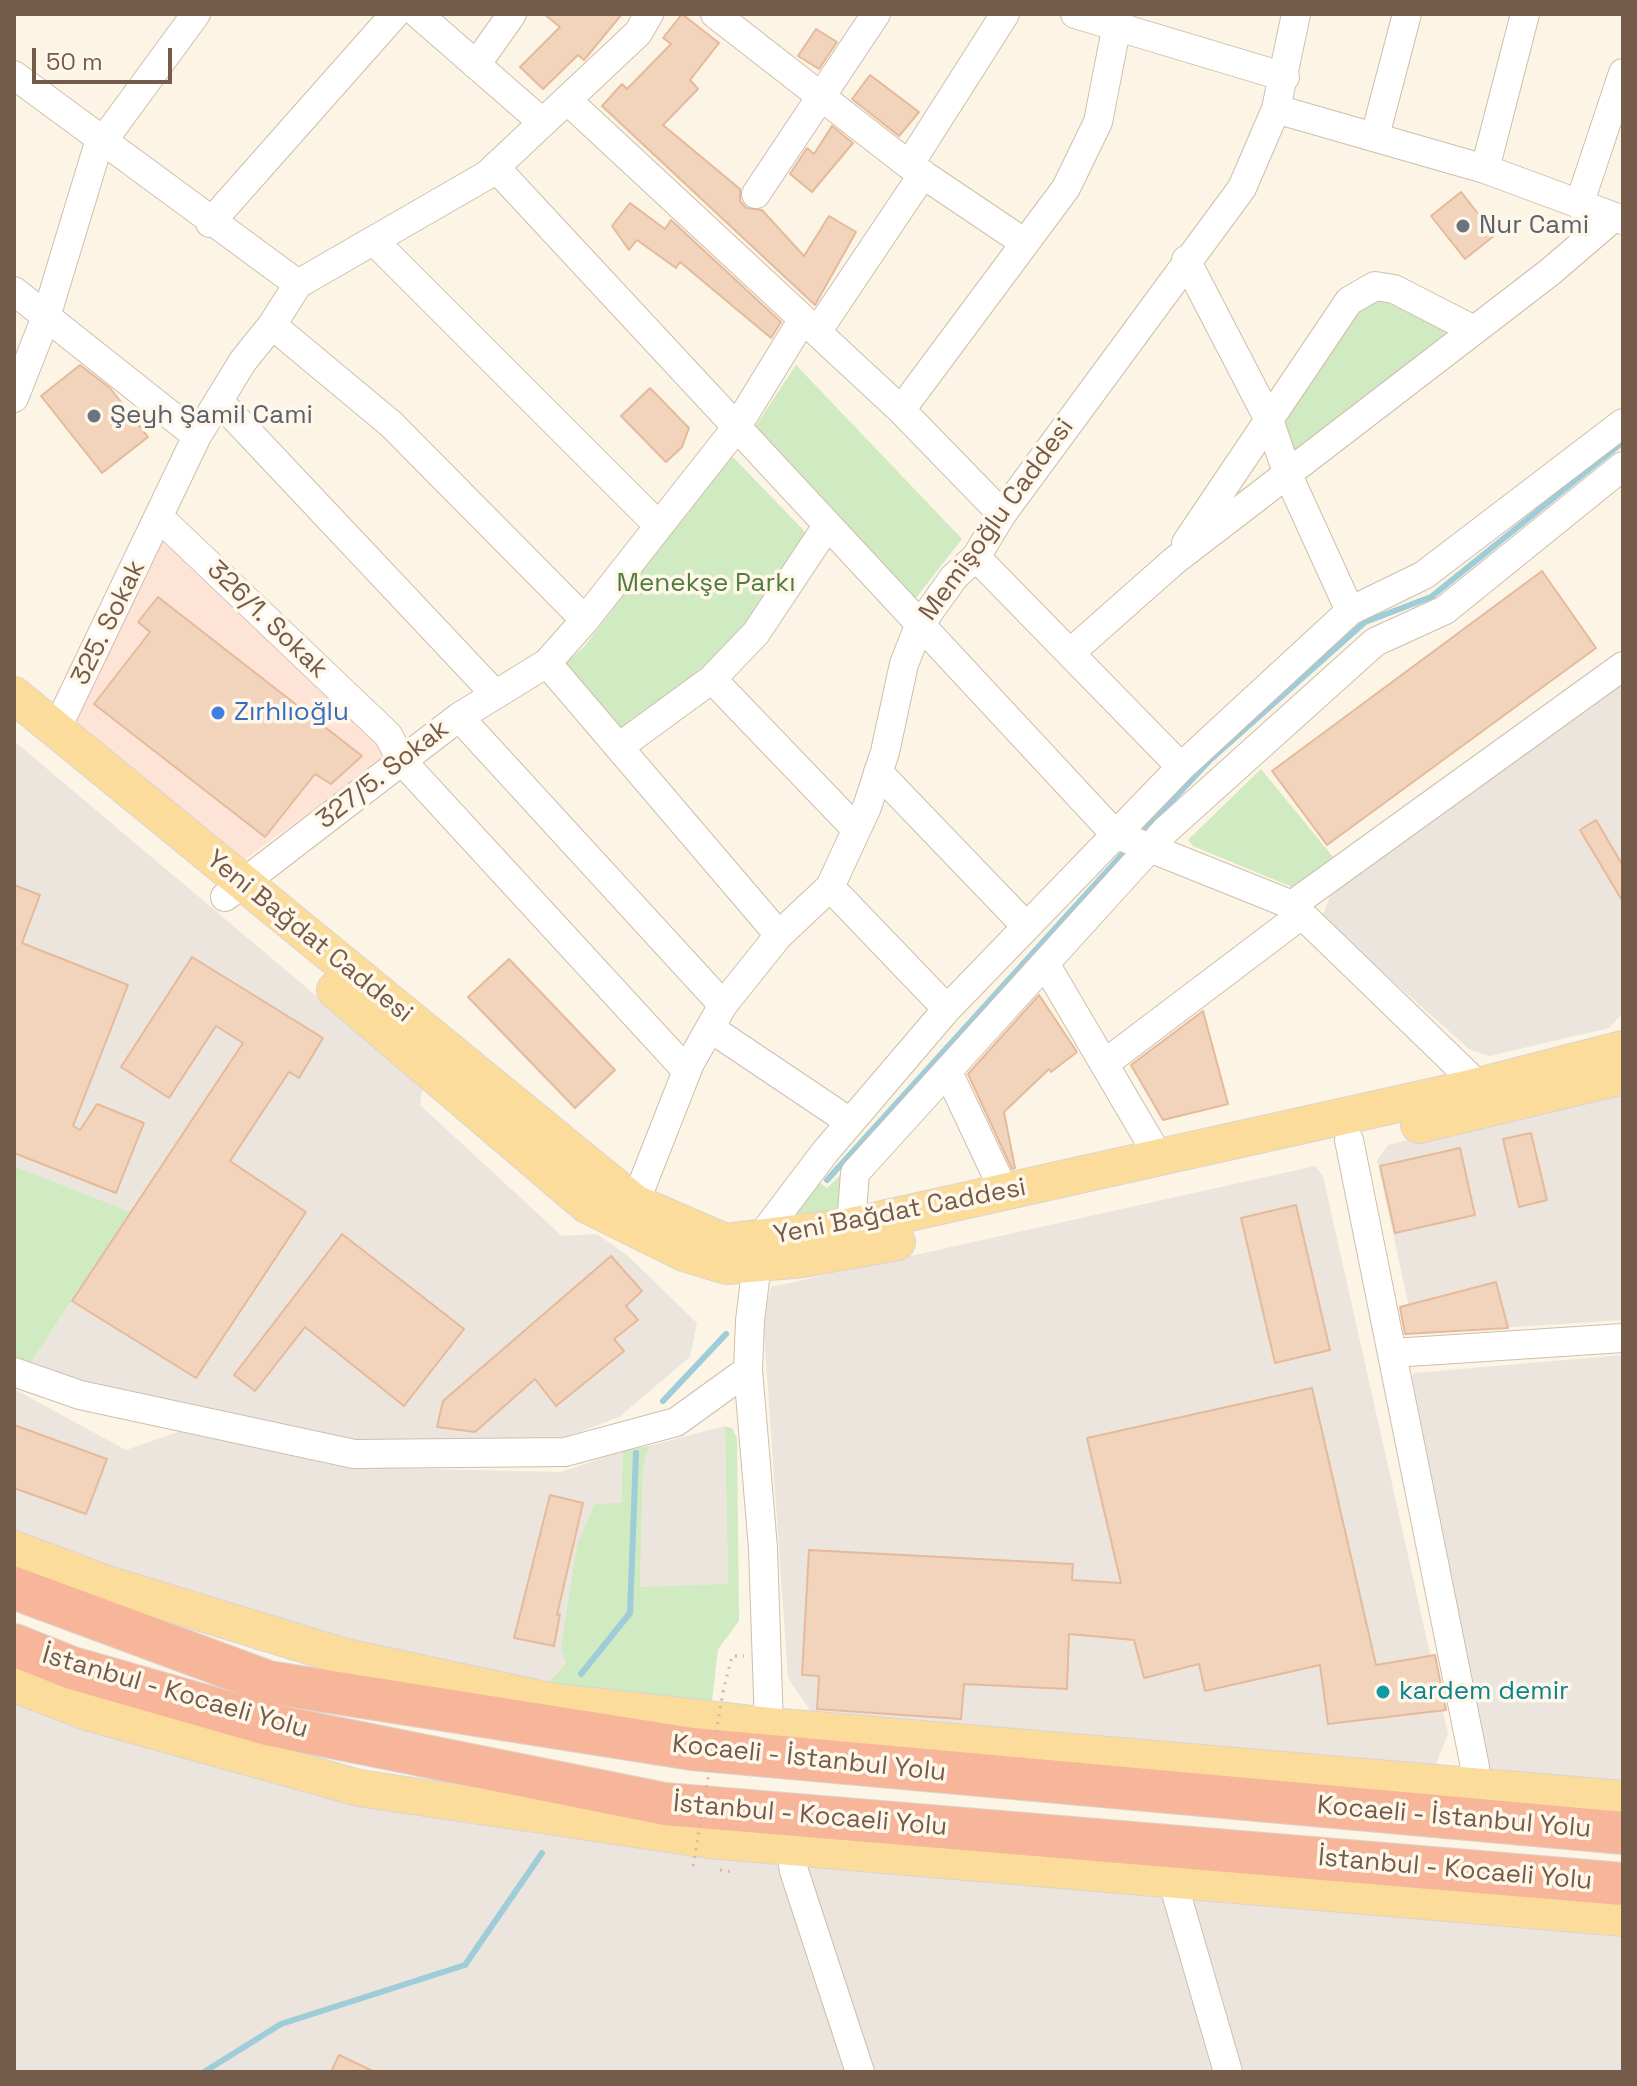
<!DOCTYPE html>
<meta charset="utf-8">
<style>
body{margin:0}
#map{position:relative;width:1637px;height:2086px;overflow:hidden;background:#fcf4e4;font-family:"Space Grotesk",sans-serif}
canvas{display:block}
.frame{position:absolute;inset:0;border:16px solid #755b49;pointer-events:none}
.scale{position:absolute;left:32px;top:48px;width:140px;height:36px;box-sizing:border-box;border:4px solid #755b49;border-top:0;padding-left:10px;font-size:24px;line-height:28px;white-space:nowrap;color:#755b49;-webkit-text-stroke:6px #fff8ea;paint-order:stroke}
</style>
<div id="map">
<canvas width="1637" height="2086"></canvas>
<div class="frame"></div>
<div class="scale">50 m</div>
</div>
<script>
const context = document.querySelector('canvas').getContext('2d');
context.lineJoin = 'round';
function fillPath(path, color) {
  context.fillStyle = color;
  context.fill(path, 'evenodd');
}
function shape(rows) {
  const path = new Path2D();
  for (const r of rows) {
    path.moveTo(r[0], r[1]);
    for (let i = 2; i < r.length; i += 2) path.lineTo(r[i], r[i + 1]);
  }
  return path;
}
function trace(path, color, width, dash) {
  context.strokeStyle = color;
  context.lineWidth = width;
  context.lineCap = dash ? 'butt' : 'round';
  context.setLineDash(dash || []);
  context.stroke(path);
}
function drawText(font, color, halo, rows, align = 'center') {
  context.font = font + ' "Space Grotesk",sans-serif';
  context.lineWidth = 7;
  context.setLineDash([]);
  context.textBaseline = 'middle';
  context.strokeStyle = halo;
  context.fillStyle = color;
  for (const [text, x, y, turn = 0] of rows) {
    context.save();
    context.translate(x, y);
    context.rotate((+turn || 0) * Math.PI / 180);
    context.textAlign = isNaN(turn) ? turn : align;
    if (halo) context.strokeText(text, 0, 0);
    context.fillText(text, 0, 0);
    context.restore();
  }
}
fillPath(shape([
 [165,537,390,755,242,861,71,717]
]), '#fde4d7');
fillPath(shape([
 [1623,681,1623,1013,1609,1028,1489,1056,1469,1049,1322,918,1333,888],
 [14,741,423,1086,420,1105,562,1236,597,1234,628,1256,697,1323,690,1357,619,1417,560,1439,355,1439,98,1390,28,1367,130,1213,14,1166],
 [1623,1087,1623,1320,1437,1332,1410,1312,1377,1160,1388,1145],
 [1315,1166,1323,1176,1448,1734,1434,1769,816,1719,788,1678,763,1318,771,1287],
 [1623,1355,1623,1786,1495,1776,1484,1768,1406,1391,1414,1373],
 [14,1389,126,1450,181,1431,342,1467,561,1472,623,1451,616,1606,547,1684,428,1659,131,1580,14,1533],
 [725,1426,728,1585,640,1587,643,1467,649,1446],
 [14,1692,297,1786,537,1834,1623,1937,1623,2072,14,2072]
]), '#ece5de');
fillPath(shape([
 [1377,297,1390,299,1452,333,1294,455,1281,419,1357,309],
 [796,365,962,539,915,599,753,430],
 [730,454,810,537,748,626,706,674,621,733,564,664,584,647],
 [1261,769,1333,857,1292,887,1193,846,1188,840],
 [14,1166,130,1212,28,1367,14,1361],
 [844,1172,842,1211,797,1217,796,1212,814,1179,827,1188],
 [725,1426,732,1428,737,1438,739,1621,718,1649,712,1701,700,1703,547,1684,566,1663,561,1648,577,1545,595,1504,621,1503,623,1451,649,1446,643,1467,640,1587,728,1584]
]), '#d0eac2');
trace(shape([
 [1139,836,1210,760,1365,622,1431,597,1623,442],
 [827,1180,1129,847],
 [663,1401,726,1334],
 [581,1674,630,1613,636,1453],
 [204,2072,281,2024,465,1965,542,1853]
]), '#9eccd8', 6);
const building = shape([
 [544,14,622,14,584,60,578,55,543,89,520,67,560,27,544,14],
 [682,14,719,43,690,80,698,89,663,125,740,189,740,201,746,208,762,210,804,256,829,216,856,232,815,305,602,106,622,84,627,89,671,44,663,38,682,14],
 [816,29,837,42,819,69,798,56,816,29],
 [870,75,919,112,899,136,852,99,870,75],
 [832,126,853,143,812,192,790,174,807,148,814,154,832,126],
 [1461,192,1495,235,1465,259,1431,216,1461,192],
 [630,203,665,229,671,220,781,322,771,338,680,262,676,268,637,240,629,250,612,226,630,203],
 [80,365,110,388,148,437,102,473,41,396,80,365],
 [650,388,689,428,682,447,666,462,621,416,650,388],
 [1542,571,1596,648,1327,845,1272,771,1542,571],
 [158,597,362,756,331,784,315,774,265,837,94,704,150,632,138,622,158,597],
 [1596,820,1623,866,1623,902,1580,830,1596,820],
 [14,885,40,895,22,943,128,985,73,1126,80,1130,97,1104,144,1123,116,1193,14,1153,14,885],
 [192,957,323,1038,299,1078,289,1072,230,1161,306,1212,196,1378,72,1301,243,1043,216,1026,169,1098,121,1067,192,957],
 [509,959,615,1070,575,1108,468,997,509,959],
 [1039,995,1077,1052,1051,1072,1049,1069,1004,1112,1015,1168,1012,1169,968,1074,1039,995],
 [1203,1011,1228,1104,1163,1120,1131,1065,1203,1011],
 [1531,1133,1547,1200,1519,1207,1503,1139,1531,1133],
 [1460,1148,1475,1215,1395,1233,1380,1166,1460,1148],
 [1296,1205,1330,1350,1275,1363,1241,1218,1296,1205],
 [342,1234,464,1329,404,1406,305,1327,255,1391,234,1375,342,1234],
 [611,1256,642,1291,626,1306,638,1320,614,1339,624,1351,556,1406,535,1379,475,1432,437,1427,443,1401,611,1256],
 [1496,1282,1508,1328,1405,1334,1400,1307,1496,1282],
 [1312,1388,1376,1665,1435,1655,1446,1710,1328,1724,1320,1665,1205,1691,1199,1664,1144,1678,1134,1640,1069,1634,1067,1689,964,1684,961,1719,817,1709,819,1676,802,1675,809,1550,1073,1564,1072,1580,1121,1583,1087,1438,1312,1388],
 [14,1425,107,1459,86,1514,14,1488,14,1425],
 [550,1495,583,1503,557,1615,560,1614,554,1646,514,1638,550,1495],
 [339,2055,375,2072,331,2072,339,2055]
]);
fillPath(building, '#f2d3bb');
trace(building, '#e5ba9b', 2);
const minor = shape([
 [418,14,542,122],
 [715,14,909,165],
 [1005,14,909,165,1025,243],
 [1075,14,1285,77],
 [476,65,512,14],
 [14,75,298,284],
 [567,100,901,410,1002,514],
 [1276,109,1485,169,1623,220],
 [1375,136,1407,14],
 [495,167,1115,834,1292,905,1479,1086],
 [1485,169,1525,14],
 [756,194,876,14],
 [1579,205,1623,73],
 [210,223,395,14],
 [375,242,659,526],
 [1186,260,1269,420,1288,475,1350,611],
 [14,291,197,436],
 [272,325,391,424,585,620],
 [817,332,923,174],
 [14,398,46,317,97,149,196,14],
 [219,401,495,694],
 [901,410,1066,188,1098,122,1119,14],
 [160,518,388,735,402,761,687,1071],
 [1186,543,1349,301,1375,286,1394,289,1474,330],
 [976,557,1181,767],
 [1070,653,1174,561,1550,272,1614,217],
 [547,663,779,935],
 [712,679,855,828],
 [459,717,723,1005],
 [57,728,197,436,243,361,272,325,298,284,487,175,638,33,649,14],
 [619,747,712,679,756,633,827,526],
 [878,772,1025,925],
 [830,887,947,1009],
 [225,897,459,717,547,663,585,620,736,428,803,319],
 [1292,905,1623,666],
 [1046,965,1160,1159],
 [710,1028,850,1122],
 [1104,1064,1301,915],
 [948,1072,1005,1193],
 [1349,1140,1475,1767,1471,1787],
 [635,1203,690,1063,723,1005,779,935,830,887,867,807,885,752,904,664,919,626,954,577,976,557,1002,514,1242,188,1276,109,1296,14],
 [851,1226,855,1173,1166,830,1375,642,1445,610,1623,466],
 [1393,1353,1623,1338],
 [14,1372,80,1395,354,1454,565,1452,676,1422,748,1370],
 [769,1726,763,1548,748,1370,750,1321,760,1238,825,1152,947,1009,1181,767,1350,611,1424,575,1623,423],
 [790,1847,794,1871,860,2072],
 [1172,1879,1228,2072]
]);
const major = shape([
 [14,695,635,1203,725,1242,851,1226,1479,1086,1623,1049],
 [335,990,587,1205,684,1253,727,1266,803,1259,897,1242],
 [1419,1125,1623,1076],
 [14,1549,107,1584,342,1656,555,1702,769,1726,1623,1799],
 [14,1684,90,1713,359,1788,709,1840,1623,1918]
]);
const highway = shape([
 [14,1588,268,1682,692,1749,1623,1833],
 [14,1645,72,1668,271,1725,665,1804,1623,1884]
]);
trace(minor, '#d0bead', 30);
trace(major, '#dbd4d0', 38);
trace(highway, '#dbd4d0', 44);
trace(shape([
 [723,1692,732,1656,744,1656],
 [720,1870,732,1872,733,1868]
]), '#d7b79e', 3, [2, 6]);
trace(minor, '#fff', 28);
trace(major, '#fbdc9b', 36);
trace(highway, '#f7b69a', 42);
trace(shape([
 [693,1866,723,1692]
]), '#d7b79e', 3, [2, 6]);
for (const [x, y, r, color] of [
 [1463,226,8,"#6b7280"],
 [94,416,8,"#6b7280"],
 [218,713,8,"#3f7fe0"],
 [1383,1692,8,"#0f9aa8"]
]) {
  const dot = new Path2D();
  dot.arc(x, y, r, 0, 2 * Math.PI);
  context.fillStyle = color;
  context.fill(dot);
  trace(dot, '#fff8ea', 3);
}
drawText('26px', '#5b616d', '#fff8ea', [
 ["Nur Cami",1479,226],
 ["Şeyh Şamil Cami",110,416]
], 'left');
drawText('26px', '#755b49', '#fff8ea', [
 ["Memişoğlu Caddesi",997,520,-54],
 ["326/1. Sokak",267,620,44],
 ["325. Sokak",109,623,-64],
 ["327/5. Sokak",383,775,-38],
 ["Yeni Bağdat Caddesi",309,937,39],
 ["Yeni Bağdat Caddesi",900,1212,-11],
 ["İstanbul - Kocaeli Yolu",175,1693,16],
 ["Kocaeli - İstanbul Yolu",809,1759,6],
 ["İstanbul - Kocaeli Yolu",810,1816,5],
 ["Kocaeli - İstanbul Yolu",1454,1818,5],
 ["İstanbul - Kocaeli Yolu",1455,1870,5]
]);
drawText('26px', '#507b41', '#fff8ea', [
 ["Menekşe Parkı",706,584]
]);
drawText('26px', '#366cbe', '#fff8ea', [
 ["Zırhlıoğlu",234,713]
], 'left');
drawText('26px', '#0d838f', '#fff8ea', [
 ["kardem demir",1399,1692]
], 'left');
</script>
